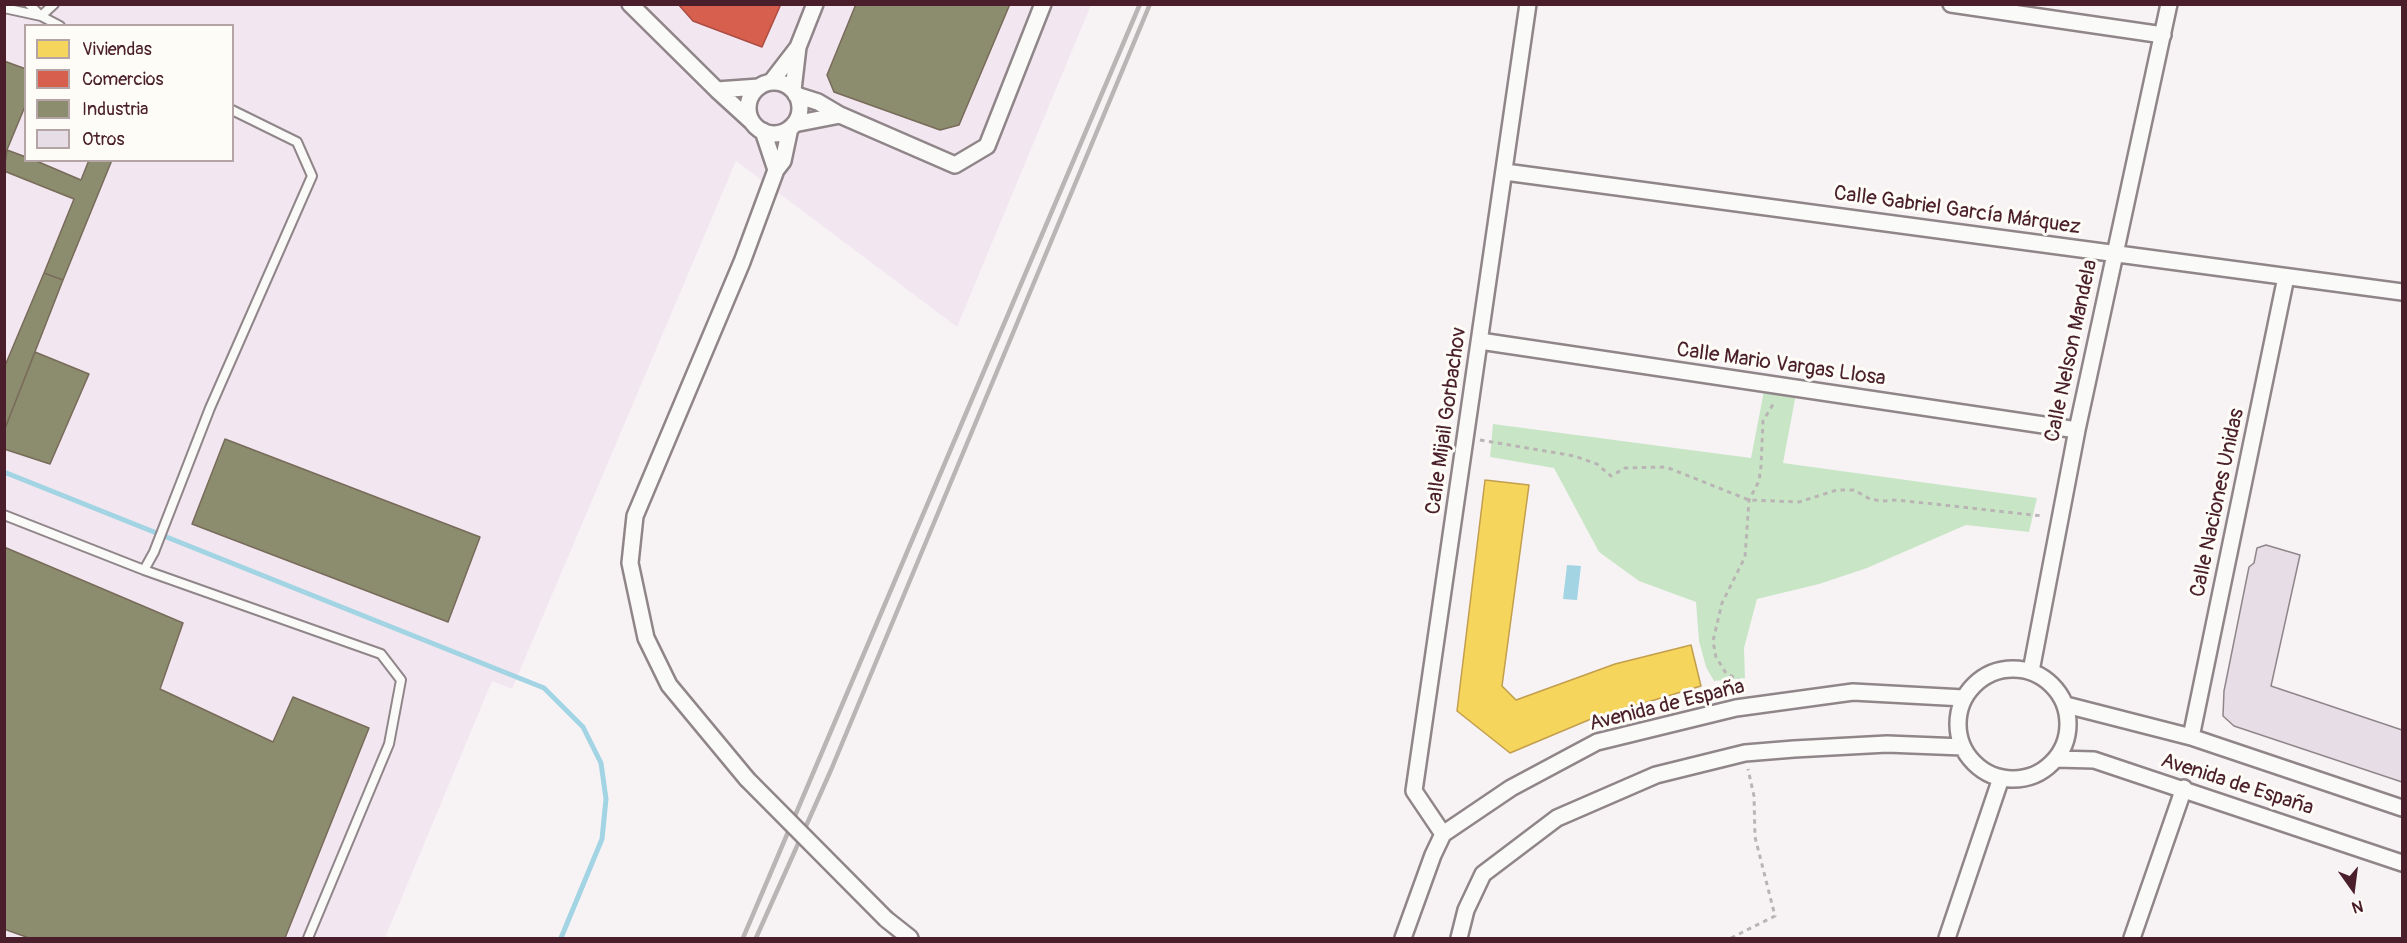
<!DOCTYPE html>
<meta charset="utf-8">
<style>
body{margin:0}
#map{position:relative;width:2407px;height:943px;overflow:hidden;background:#f7f3f5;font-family:Pangolin,sans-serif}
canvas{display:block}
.frame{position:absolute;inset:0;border:6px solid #4a1f2b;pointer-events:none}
.legend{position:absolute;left:24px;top:24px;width:210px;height:138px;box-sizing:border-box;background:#fdfcf7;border:2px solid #b5a4a5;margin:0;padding:8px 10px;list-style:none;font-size:18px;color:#4a1f2b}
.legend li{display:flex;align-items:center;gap:12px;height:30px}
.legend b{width:30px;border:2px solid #b5a4a5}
.north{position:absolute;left:2323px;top:859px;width:60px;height:60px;-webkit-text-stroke:4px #fdfcf7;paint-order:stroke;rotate:166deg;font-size:16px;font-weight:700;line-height:24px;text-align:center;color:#4a1f2b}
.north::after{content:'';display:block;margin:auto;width:21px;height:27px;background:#4a1f2b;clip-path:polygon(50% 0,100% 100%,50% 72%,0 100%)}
</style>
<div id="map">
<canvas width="2407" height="943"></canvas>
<div class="frame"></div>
<ul class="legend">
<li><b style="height:16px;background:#f6d55c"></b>Viviendas</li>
<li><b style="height:16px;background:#d6604d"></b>Comercios</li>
<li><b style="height:16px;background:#8c8c6e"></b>Industria</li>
<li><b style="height:16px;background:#e7dde7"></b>Otros</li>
</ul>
<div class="north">N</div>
</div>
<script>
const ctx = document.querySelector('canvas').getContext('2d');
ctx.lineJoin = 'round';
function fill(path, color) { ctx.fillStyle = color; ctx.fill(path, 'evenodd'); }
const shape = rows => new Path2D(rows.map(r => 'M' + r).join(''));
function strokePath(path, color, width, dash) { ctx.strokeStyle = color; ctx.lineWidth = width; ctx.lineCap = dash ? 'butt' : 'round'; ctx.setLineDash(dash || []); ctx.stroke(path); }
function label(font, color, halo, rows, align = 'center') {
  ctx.font = font + ' Pangolin,sans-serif'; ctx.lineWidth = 6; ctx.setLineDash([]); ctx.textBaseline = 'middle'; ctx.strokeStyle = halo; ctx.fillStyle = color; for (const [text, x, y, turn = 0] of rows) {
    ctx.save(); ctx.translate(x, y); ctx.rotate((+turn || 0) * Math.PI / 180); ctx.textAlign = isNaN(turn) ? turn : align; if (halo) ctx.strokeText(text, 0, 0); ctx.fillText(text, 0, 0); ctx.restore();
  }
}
const built = shape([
 [5,5,1091,5,957,327,736,161,512,689,492,681,385,938,5,938],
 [26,26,232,26,232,160,26,160]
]);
const green = shape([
 [1764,391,1796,394,1783,463,2037,498,2029,532,1966,525,1867,568,1819,584,1757,599,1744,648,1745,678,1714,681,1706,667,1699,641,1696,602,1639,581,1599,552,1554,468,1490,457,1493,424,1751,458]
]);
const water = shape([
 [1567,565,1581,566,1577,600,1563,599]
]);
const homes = shape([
 [1485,480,1529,485,1502,686,1516,700,1615,664,1691,645,1701,686,1591,719,1510,753,1457,711,1485,480]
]);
const shops = shape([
 [678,4,781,4,762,47,693,21,678,4]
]);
const industry = shape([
 [856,4,1010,4,959,125,940,130,834,92,827,75,856,4],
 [4,61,26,69,26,104,4,157,4,61],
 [7,150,26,157,26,160,34,160,81,180,89,160,112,160,63,280,44,273,74,199,4,171,7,150],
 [44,273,63,280,4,431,4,368,44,273],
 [35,352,89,374,50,464,4,449,4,431,35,352],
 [225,439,480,537,448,622,192,524,225,439],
 [4,547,183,623,160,689,273,742,293,697,369,728,285,938,29,938,4,929,4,547]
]);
const stream = shape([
 [4,472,544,688,583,727,601,763,606,799,602,839,561,938]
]);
const building = shape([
 [2266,545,2300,555,2271,686,2402,730,2402,782,2234,726,2223,716,2224,691,2249,567,2254,563,2257,548,2266,545]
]);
const path = shape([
 [1480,440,1574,456,1597,464,1611,476,1625,468,1666,467,1749,500,1799,502,1837,490,1854,490,1870,499,1882,501,1897,500,2043,516],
 [1737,692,1739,680,1726,673,1716,657,1713,641,1722,603,1745,557,1749,500,1759,481,1761,466,1763,421,1775,401],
 [1731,938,1775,916,1755,837,1754,796,1748,769]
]);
const service = shape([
 [29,4,40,15],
 [4,8,41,16,60,26],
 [41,16,54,4],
 [4,515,144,570,381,654,401,680,389,744,308,938],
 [144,570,154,552,210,408,312,176,297,142,232,110]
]);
const minor = shape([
 [630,4,717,90],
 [1951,4,2163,35],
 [798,47,815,4],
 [771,82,798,47,793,90],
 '748 108a26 26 0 1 1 52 0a26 26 0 1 1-52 0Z',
 [840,115,955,165,987,146,1043,4],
 [751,121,717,90,759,87],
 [794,124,840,115,818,102,796,95],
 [763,131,776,170,783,161,790,128],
 [1505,172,2402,292],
 [1480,341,2077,430],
 '1958 724a55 55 0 1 1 110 0a55 55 0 1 1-110 0Z',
 [2031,671,2077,430,2169,4],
 [2066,705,2191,737,2402,808],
 [2191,737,2286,277],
 [2056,759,2094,760,2402,863],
 [747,779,669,685,646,638,630,563,635,516,742,262,776,170],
 [1443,834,1414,791,1528,4],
 [886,919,910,938],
 [1403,938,1433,855,1443,834,1511,788,1597,742,1736,708,1853,692,1964,698],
 [1459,938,1466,910,1483,874,1557,818,1656,775,1745,753,1794,749,1887,744,1963,747],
 [1947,938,2001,778],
 [2132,938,2184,788]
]);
const rail = shape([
 [743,938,1140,4],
 [756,938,831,770,1150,4]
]);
const minorBridge = shape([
 [747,779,886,919]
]);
const streetNames = [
 ["Calle Gabriel García Márquez",1957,211,8],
 ["Calle Nelson Mandela",2072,351,-78],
 ["Calle Mario Vargas Llosa",1781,365,8],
 ["Calle Mijail Gorbachov",1447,421,-82],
 ["Calle Naciones Unidas",2218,503,-78],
 ["Avenida de España",1667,706,-14],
 ["Avenida de España",2237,785,18]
];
fill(built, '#f2e7f0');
fill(green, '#c8e6c6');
fill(water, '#a2d4e4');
fill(homes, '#f6d55c');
strokePath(homes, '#c29e4d', 1.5);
fill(shops, '#d6604d');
strokePath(shops, '#ac4c43', 1.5);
fill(industry, '#8c8c6e');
strokePath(industry, '#786b5a', 1.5);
strokePath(stream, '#a2d4e4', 5);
fill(building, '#e7dde7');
strokePath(building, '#908689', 1.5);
strokePath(service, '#908689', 12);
strokePath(minor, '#908689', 20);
strokePath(path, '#bab5b5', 3, [4.5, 4.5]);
strokePath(service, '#fafaf8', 8);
strokePath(minor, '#fafaf8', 15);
strokePath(rail, '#bab5b5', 4.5);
strokePath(minorBridge, '#908689', 20, []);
strokePath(minorBridge, '#fafaf8', 15);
label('21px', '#4a1f2b', '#fdfcf7', streetNames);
</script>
